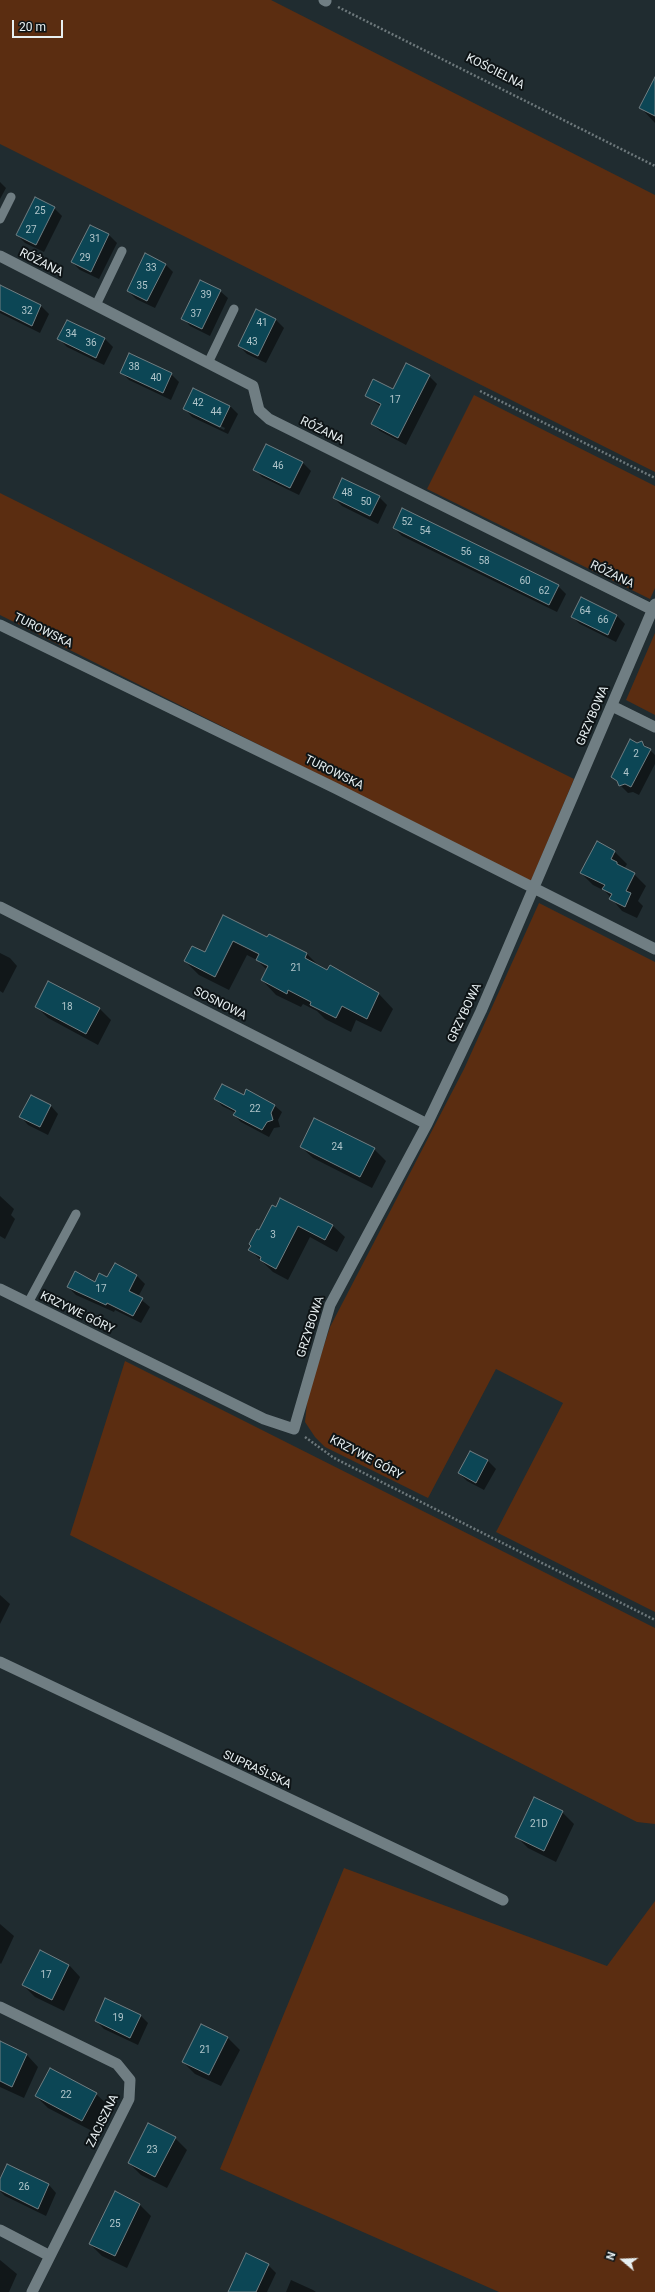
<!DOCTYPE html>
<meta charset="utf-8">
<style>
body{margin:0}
#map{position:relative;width:655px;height:2292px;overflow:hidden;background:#202c30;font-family:Roboto,sans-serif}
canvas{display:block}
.north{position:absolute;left:603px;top:2240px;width:40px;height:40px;-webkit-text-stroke:3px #0e1416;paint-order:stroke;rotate:289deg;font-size:11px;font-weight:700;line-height:16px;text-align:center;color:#e7eff1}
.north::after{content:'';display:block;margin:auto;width:14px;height:18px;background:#e7eff1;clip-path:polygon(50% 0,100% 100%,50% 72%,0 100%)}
.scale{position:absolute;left:12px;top:20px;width:51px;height:18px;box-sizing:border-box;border:2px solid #e7eff1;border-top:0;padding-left:5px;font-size:12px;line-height:14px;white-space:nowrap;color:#e7eff1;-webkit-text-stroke:3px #0e1416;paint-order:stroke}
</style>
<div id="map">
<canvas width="655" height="2292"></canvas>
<div class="north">N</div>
<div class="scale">20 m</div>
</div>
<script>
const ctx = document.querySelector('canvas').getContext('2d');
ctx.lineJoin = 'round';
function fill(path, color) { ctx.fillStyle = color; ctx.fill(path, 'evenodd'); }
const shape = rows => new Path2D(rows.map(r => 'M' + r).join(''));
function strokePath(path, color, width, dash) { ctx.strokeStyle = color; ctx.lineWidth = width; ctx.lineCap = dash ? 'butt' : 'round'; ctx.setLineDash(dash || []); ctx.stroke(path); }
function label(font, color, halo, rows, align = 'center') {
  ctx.font = font + ' Roboto,sans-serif'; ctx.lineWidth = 4; ctx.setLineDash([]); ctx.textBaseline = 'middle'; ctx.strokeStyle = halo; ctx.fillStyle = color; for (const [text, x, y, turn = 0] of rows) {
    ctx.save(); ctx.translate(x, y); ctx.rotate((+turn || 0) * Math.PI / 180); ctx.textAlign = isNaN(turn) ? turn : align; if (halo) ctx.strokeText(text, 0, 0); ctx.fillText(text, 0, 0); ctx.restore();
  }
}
const green = shape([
 [0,0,271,0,655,195,655,472,0,144],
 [474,395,655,486,655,588,650,599,427,489],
 [0,493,574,779,531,881,0,615],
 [655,633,655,715,626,700],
 [539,903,655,962,655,1612,496,1532,563,1403,496,1369,428,1498,325,1447,315,1437,305,1422,308,1394,330,1327,464,1069],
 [125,1361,655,1628,655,1824,637,1822,70,1535],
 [344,1868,607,1966,655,1901,655,2292,499,2292,220,2169]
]);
const shadow = shape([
 [655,80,655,123,641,108],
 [0,182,6,188,0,199],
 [54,208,62,216,44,252,25,243,17,235],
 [90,226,109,235,117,243,99,279,80,270,72,262],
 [165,264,173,272,155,308,136,299,128,291],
 [3,288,41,306,49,314,40,333,0,313,0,294],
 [220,291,228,298,210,336,190,326,183,318],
 [257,311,276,320,284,328,266,363,247,354,239,346],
 [67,321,105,339,113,347,104,365,67,347,59,339],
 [121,372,171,374,179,382,171,400,129,380],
 [429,376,437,384,406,445,380,431,372,424,381,407,366,395,393,391],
 [230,406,238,414,228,434,192,417,185,409],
 [193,412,225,428,224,430,193,414],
 [266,445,303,463,311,471,299,495,262,477,254,469],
 [379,497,387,505,378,524,342,506,334,498],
 [394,528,558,586,566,594,557,612,402,536],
 [581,598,617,616,625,624,616,642,580,624,572,617],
 [642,742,655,755,655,764,639,795,633,792,628,793,612,777,637,744],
 [597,843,615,852,627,864,624,869,634,874,646,886,638,901,643,906,637,918,622,911,605,891,593,885,581,873],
 [224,917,267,939,269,935,307,954,319,966,328,971,330,966,379,994,393,1009,381,1032,356,1020,351,1032,325,1019,317,1011,303,1004,301,1007,276,995,262,980,267,970,257,960,247,955,229,990,199,975,185,961,205,953],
 [0,953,10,958,17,966,3,993,0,991],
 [36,1006,99,1008,111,1020,98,1045,48,1018],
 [31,1096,51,1106,58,1114,48,1135,28,1125,21,1117],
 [244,1096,275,1106,282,1112,278,1120,280,1127,274,1128,269,1137,241,1122,234,1115,236,1113,222,1106,216,1099],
 [301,1147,374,1149,386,1161,372,1188,313,1158],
 [0,1196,14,1209,11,1215,15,1219,5,1239,0,1236],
 [281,1199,333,1226,345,1237,337,1252,310,1237,288,1280,273,1272,250,1250],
 [115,1265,137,1276,145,1284,138,1297,150,1307,141,1323,115,1310,114,1312,76,1295,68,1287,108,1279],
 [471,1452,488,1461,496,1469,484,1490,467,1481,459,1473],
 [0,1595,10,1604,0,1624],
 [562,1812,574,1824,556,1862,528,1848,516,1836],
 [0,1924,14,1936,1,1964,0,1963],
 [69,1965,80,1977,64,2011,35,1997,23,1985],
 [140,2015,148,2023,138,2045,104,2029,96,2021],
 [201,2025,228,2038,240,2050,221,2086,195,2074,183,2062],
 [0,2042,27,2055,38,2067,24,2098,0,2087],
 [96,2094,108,2105,94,2132,48,2108,36,2096],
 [175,2138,187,2150,167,2188,141,2175,129,2163],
 [8,2165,49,2185,56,2193,46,2216,5,2196,0,2191,0,2181],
 [139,2204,151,2216,127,2268,102,2256,90,2244],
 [0,2260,17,2274,9,2292,0,2292],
 [268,2265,276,2273,267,2292,229,2292],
 [291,2280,313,2290,316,2292,286,2292]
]);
const building = shape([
 [655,77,655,116,639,108,655,77],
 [35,197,55,207,36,245,16,235,35,197],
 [90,225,109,234,91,272,71,262,90,225],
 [145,253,166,264,147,301,127,291,145,253],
 [200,280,221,290,202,329,181,319,200,280],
 [0,285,41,305,32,326,0,310,0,285],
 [256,309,276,319,258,356,238,346,256,309],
 [67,320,105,338,96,358,57,339,67,320],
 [129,353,172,373,163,393,120,373,129,353],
 [406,363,430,375,398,438,371,424,381,404,365,396,373,379,393,389,406,363],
 [193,388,230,406,220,427,183,409,193,388],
 [266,444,303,462,290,488,253,470,266,444],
 [342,478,380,496,370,516,333,498,342,478],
 [402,508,559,585,549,605,393,528,402,508],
 [581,597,617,615,608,635,571,617,581,597],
 [630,739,637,743,642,741,644,746,651,749,631,787,625,784,619,786,617,781,611,777,630,739],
 [597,841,615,851,611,859,617,862,617,864,635,873,626,891,631,893,625,907,609,899,612,894,602,889,605,885,580,873,597,841],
 [223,915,267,937,269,934,307,953,305,958,327,970,330,965,379,993,367,1019,342,1006,336,1018,310,1005,311,1002,288,990,287,994,261,980,268,966,256,960,259,954,233,941,215,977,184,961,192,946,205,952,223,915],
 [48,981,100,1008,86,1034,35,1007,48,981],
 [222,1084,244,1095,246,1089,275,1105,271,1113,273,1120,267,1122,262,1130,233,1115,236,1111,214,1099,222,1084],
 [31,1095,51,1105,40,1127,19,1117,31,1095],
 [314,1118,375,1148,360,1177,300,1147,314,1118],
 [280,1198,333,1225,325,1240,298,1226,276,1269,260,1260,261,1257,248,1250,251,1246,249,1244,257,1229,259,1230,272,1205,276,1207,280,1198],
 [115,1263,137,1275,129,1291,143,1298,133,1316,107,1303,106,1305,67,1287,75,1271,95,1282,99,1273,107,1277,115,1263],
 [470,1451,488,1460,476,1483,458,1473,470,1451],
 [534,1797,563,1811,544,1851,515,1837,534,1797],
 [40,1950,69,1965,52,2000,22,1985,40,1950],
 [105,1998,141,2015,130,2038,95,2021,105,1998],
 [201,2024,228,2037,209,2075,182,2062,201,2024],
 [0,2041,27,2054,12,2087,0,2081,0,2041],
 [50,2068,97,2093,82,2121,35,2096,50,2068],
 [148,2123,176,2137,155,2177,128,2163,148,2123],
 [7,2164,49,2184,38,2209,0,2190,0,2179,7,2164],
 [115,2191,140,2204,115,2256,89,2244,115,2191],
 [246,2253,269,2264,256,2292,228,2292,246,2253]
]);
const path = shape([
 [338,7,655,166],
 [480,391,655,478],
 [305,1437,334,1458,655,1620]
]);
const service = shape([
 [0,219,11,197],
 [96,305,122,251],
 [208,363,234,309],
 [28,1303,76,1214]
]);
const minor = shape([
 [324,0,326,1],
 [0,256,253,386,259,410,269,419,653,610],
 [0,625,335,788,655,949],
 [612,706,655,727],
 [0,907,427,1124],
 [0,1289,264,1419,294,1429,330,1305,427,1124,481,1011,655,604],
 [0,1662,503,1900],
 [0,2007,117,2064,130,2080,129,2099,50,2256,0,2230],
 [32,2292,50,2256]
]);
const numberNames = [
 ["25",40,211],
 ["27",31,230],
 ["31",95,239],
 ["29",85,258],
 ["33",151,268],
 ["35",142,286],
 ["39",206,295],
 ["32",27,311],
 ["37",196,314],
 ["41",262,323],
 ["34",71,334],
 ["43",252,342],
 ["36",91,343],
 ["38",134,367],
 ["40",156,378],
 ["17",395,400],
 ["42",198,403],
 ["44",216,412],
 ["46",278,466],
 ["48",347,493],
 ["50",366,502],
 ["52",407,522],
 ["54",425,531],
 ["56",466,552],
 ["58",484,561],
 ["60",525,581],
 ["62",544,591],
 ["64",585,611],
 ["66",603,620],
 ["2",636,754],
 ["4",626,773],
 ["21",296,968],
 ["18",67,1007],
 ["22",255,1109],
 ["24",337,1147],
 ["3",273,1235],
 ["17",101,1289],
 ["21D",539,1824],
 ["17",46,1975],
 ["19",118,2018],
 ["21",205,2050],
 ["22",66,2095],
 ["23",152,2150],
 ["26",24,2187],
 ["25",115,2224]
];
const streetNames = [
 ["KOŚCIELNA",495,72,27],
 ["RÓŻANA",41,263,27],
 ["RÓŻANA",322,431,26],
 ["RÓŻANA",612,575,26],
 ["TUROWSKA",43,631,26],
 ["GRZYBOWA",593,716,-67],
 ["TUROWSKA",334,773,26],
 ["SOSNOWA",220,1004,27],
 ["GRZYBOWA",465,1013,-65],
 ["KRZYWE GÓRY",77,1313,26],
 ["GRZYBOWA",311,1327,-72],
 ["KRZYWE GÓRY",366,1458,28],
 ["SUPRAŚLSKA",257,1770,25],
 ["ZACISZNA",103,2121,-64]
];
fill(green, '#5b2d11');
fill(shadow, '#0007');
fill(building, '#0c4655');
strokePath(building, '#707e82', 1);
strokePath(path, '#6d787b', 2.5, [2, 2]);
strokePath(service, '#707e83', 9);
strokePath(minor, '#707e83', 11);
label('10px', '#b0c5ca', null, numberNames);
label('12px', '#e7eff1', '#0e1416', streetNames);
</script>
